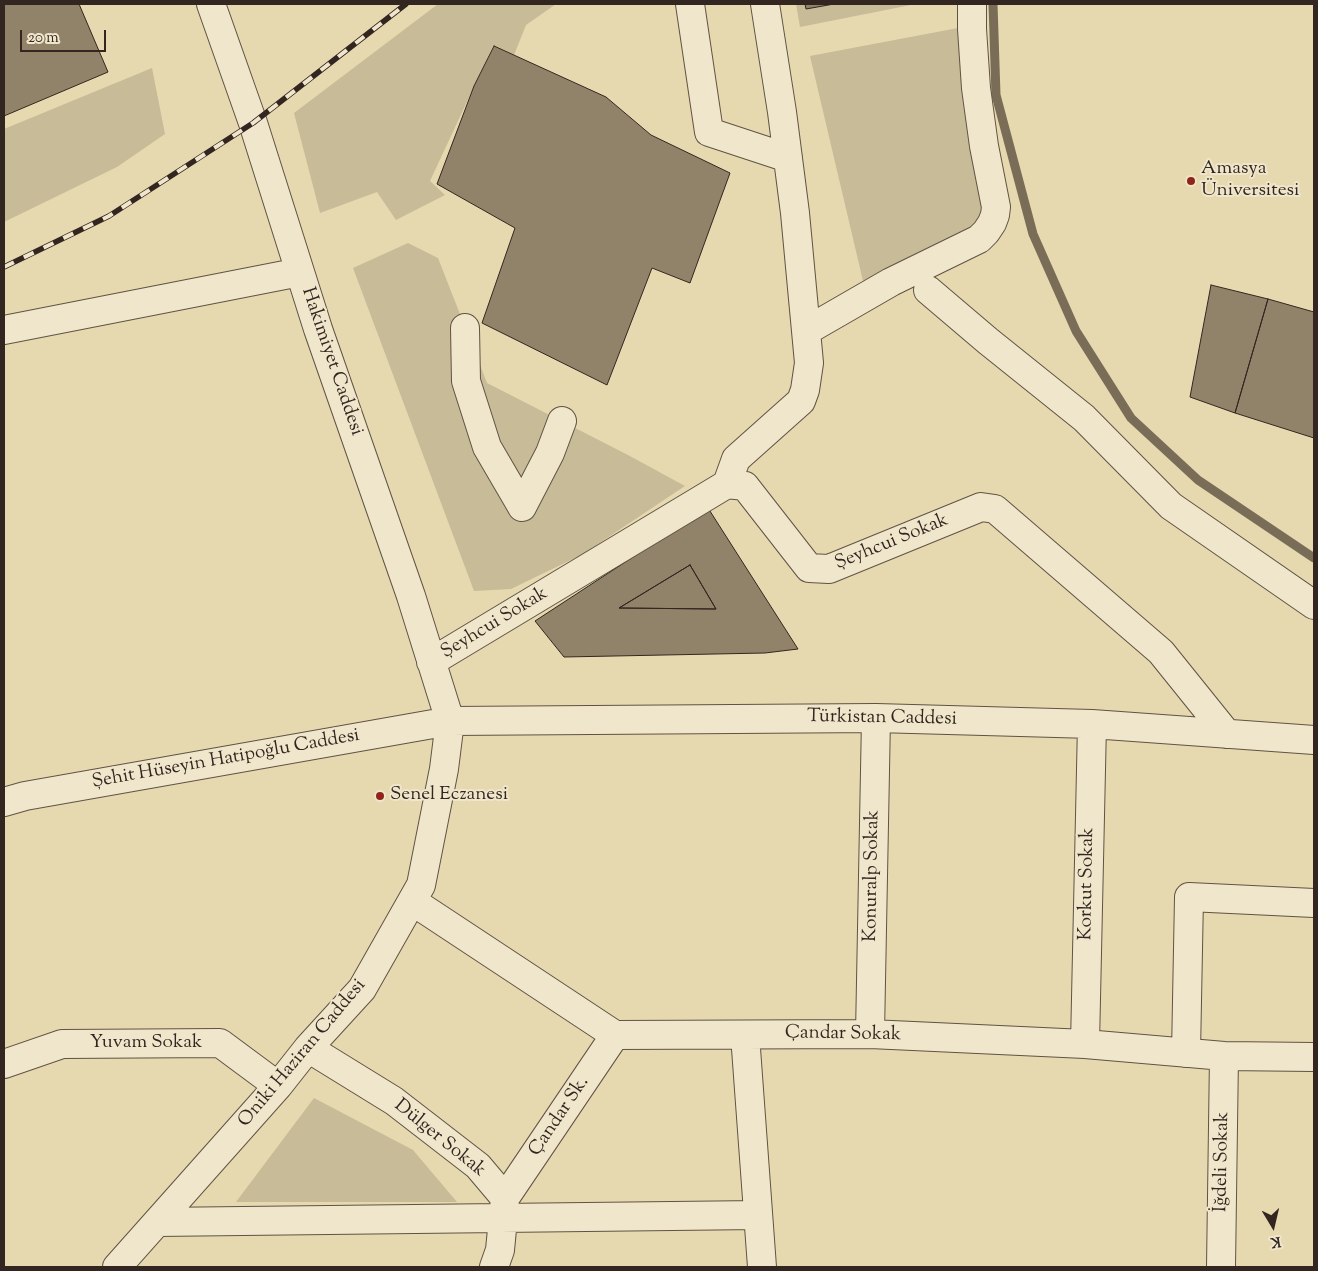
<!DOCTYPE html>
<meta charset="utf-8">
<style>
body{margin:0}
#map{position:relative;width:1318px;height:1271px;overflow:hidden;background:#e6d9af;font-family:"Sorts Mill Goudy",serif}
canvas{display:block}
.frame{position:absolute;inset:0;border:5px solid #332620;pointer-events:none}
.north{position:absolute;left:1248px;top:1201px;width:50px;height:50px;-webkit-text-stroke:4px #efe6cb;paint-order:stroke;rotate:171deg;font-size:14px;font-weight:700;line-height:20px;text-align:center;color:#332620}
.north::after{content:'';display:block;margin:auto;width:18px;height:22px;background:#332620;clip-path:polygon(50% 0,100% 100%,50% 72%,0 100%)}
.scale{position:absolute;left:20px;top:30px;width:86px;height:22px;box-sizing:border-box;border:2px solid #332620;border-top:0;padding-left:6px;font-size:15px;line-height:18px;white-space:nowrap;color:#332620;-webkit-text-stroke:4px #efe6cb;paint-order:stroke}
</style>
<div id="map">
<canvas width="1318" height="1271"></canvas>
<div class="frame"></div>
<div class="north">K</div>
<div class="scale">20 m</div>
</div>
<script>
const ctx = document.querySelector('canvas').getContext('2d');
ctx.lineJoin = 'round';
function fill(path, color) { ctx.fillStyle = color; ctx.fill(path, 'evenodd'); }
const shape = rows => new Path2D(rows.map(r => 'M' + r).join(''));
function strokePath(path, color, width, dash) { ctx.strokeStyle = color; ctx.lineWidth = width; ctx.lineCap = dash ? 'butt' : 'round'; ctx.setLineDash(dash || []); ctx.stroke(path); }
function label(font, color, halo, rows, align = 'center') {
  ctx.font = font + ' "Sorts Mill Goudy",serif'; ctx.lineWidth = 4; ctx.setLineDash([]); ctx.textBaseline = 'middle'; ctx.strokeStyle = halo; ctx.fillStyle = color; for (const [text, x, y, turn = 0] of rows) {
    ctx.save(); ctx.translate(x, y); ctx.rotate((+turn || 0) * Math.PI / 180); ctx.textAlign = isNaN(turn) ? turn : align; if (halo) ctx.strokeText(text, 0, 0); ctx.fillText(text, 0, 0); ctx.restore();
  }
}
const green = shape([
 [438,4,556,4,526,25,514,55,493,46,430,181,445,195,396,220,377,192,320,213,294,113],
 [796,4,916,4,800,27],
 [958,28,984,213,981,222,863,281,810,56],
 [152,68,165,134,117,167,4,222,4,129],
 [408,243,438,258,487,383,628,455,685,486,583,554,511,589,474,591,353,268],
 [314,1098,413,1150,457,1202,236,1202]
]);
const stream = shape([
 [993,4,996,95,1033,234,1076,331,1131,418,1198,480,1314,558]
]);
const building = shape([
 [4,4,79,4,108,72,4,116,4,4],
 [805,4,834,4,806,9,805,4],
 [494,46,606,97,651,135,730,173,690,283,652,268,607,385,482,323,515,228,437,184,474,86,494,46],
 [1211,285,1268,299,1235,413,1190,397,1211,285],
 [1268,299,1314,312,1314,438,1235,413,1268,299],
 [708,508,798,649,765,653,564,657,535,621,708,508],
 [690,565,716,609,619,608,690,565],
 [690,565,716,609,619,608,690,565]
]);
const minor = shape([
 [690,4,709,132,788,158],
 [928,290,988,341,1084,418,1171,506,1314,605],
 [465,328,466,381,487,447,522,507],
 [4,330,300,272],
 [806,331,891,282,979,239,986,232,992,223,995,215,996,207,984,146,976,88,972,29,972,4],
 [727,484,736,459,801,401,805,390,809,363,795,213,782,112,765,4],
 [522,507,550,453,562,421],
 [431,662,727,484,745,486,809,568,829,569,981,507,995,509,1161,652,1227,734],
 [4,802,25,796,450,721,876,718,1092,724,1314,740],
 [412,901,615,1035,870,1034,1085,1044,1224,1056,1314,1057],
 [870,1034,876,718],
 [745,1035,762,1267],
 [1085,1044,1092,724],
 [308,1048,394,1101,478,1166,505,1198,500,1250,494,1267],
 [1186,1053,1189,897,1314,903],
 [4,1064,62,1044,220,1043,278,1086],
 [505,1198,615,1035],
 [157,1222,758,1215],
 [117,1267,278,1086,308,1048,362,989,421,885,444,769,450,721,411,596,318,329,253,123,211,4],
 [1221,1267,1224,1056]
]);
const rail = shape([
 [4,267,109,216,253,123,406,4]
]);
const markers = [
 [1191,181,5,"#8f2418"],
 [380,796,5,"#8f2418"]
];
const poiNames = [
 ["Amasya",1201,170],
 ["Üniversitesi",1201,192],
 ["Senel Eczanesi",390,796]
];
const streetNames = [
 ["Hakimiyet Caddesi",331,362,71],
 ["Şeyhcui Sokak",892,543,-22],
 ["Şeyhcui Sokak",495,624,-31],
 ["Türkistan Caddesi",882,719,1],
 ["Şehit Hüseyin Hatipoğlu Caddesi",226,760,-10],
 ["Konuralp Sokak",873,876,-89],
 ["Korkut Sokak",1088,884,-89],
 ["Çandar Sokak",843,1035,1],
 ["Yuvam Sokak",146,1044],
 ["Oniki Haziran Caddesi",303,1054,-50],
 ["Çandar Sk.",560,1117,-56],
 ["Dülger Sokak",439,1139,39],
 ["İğdeli Sokak",1223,1162,-89]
];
fill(green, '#c8bb97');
strokePath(stream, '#7a6d58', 9);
fill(building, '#90836a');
strokePath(building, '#332620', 1);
strokePath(minor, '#605344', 30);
strokePath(minor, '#efe6cb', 28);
strokePath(rail, '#332620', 5.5);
strokePath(rail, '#efe6cb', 4, [11]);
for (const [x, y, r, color] of markers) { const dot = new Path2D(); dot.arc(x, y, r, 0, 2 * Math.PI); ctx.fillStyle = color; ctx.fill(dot); strokePath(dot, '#efe6cb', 2); }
label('19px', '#332620', '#efe6cb', poiNames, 'left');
label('19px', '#332620', '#efe6cb', streetNames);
</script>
